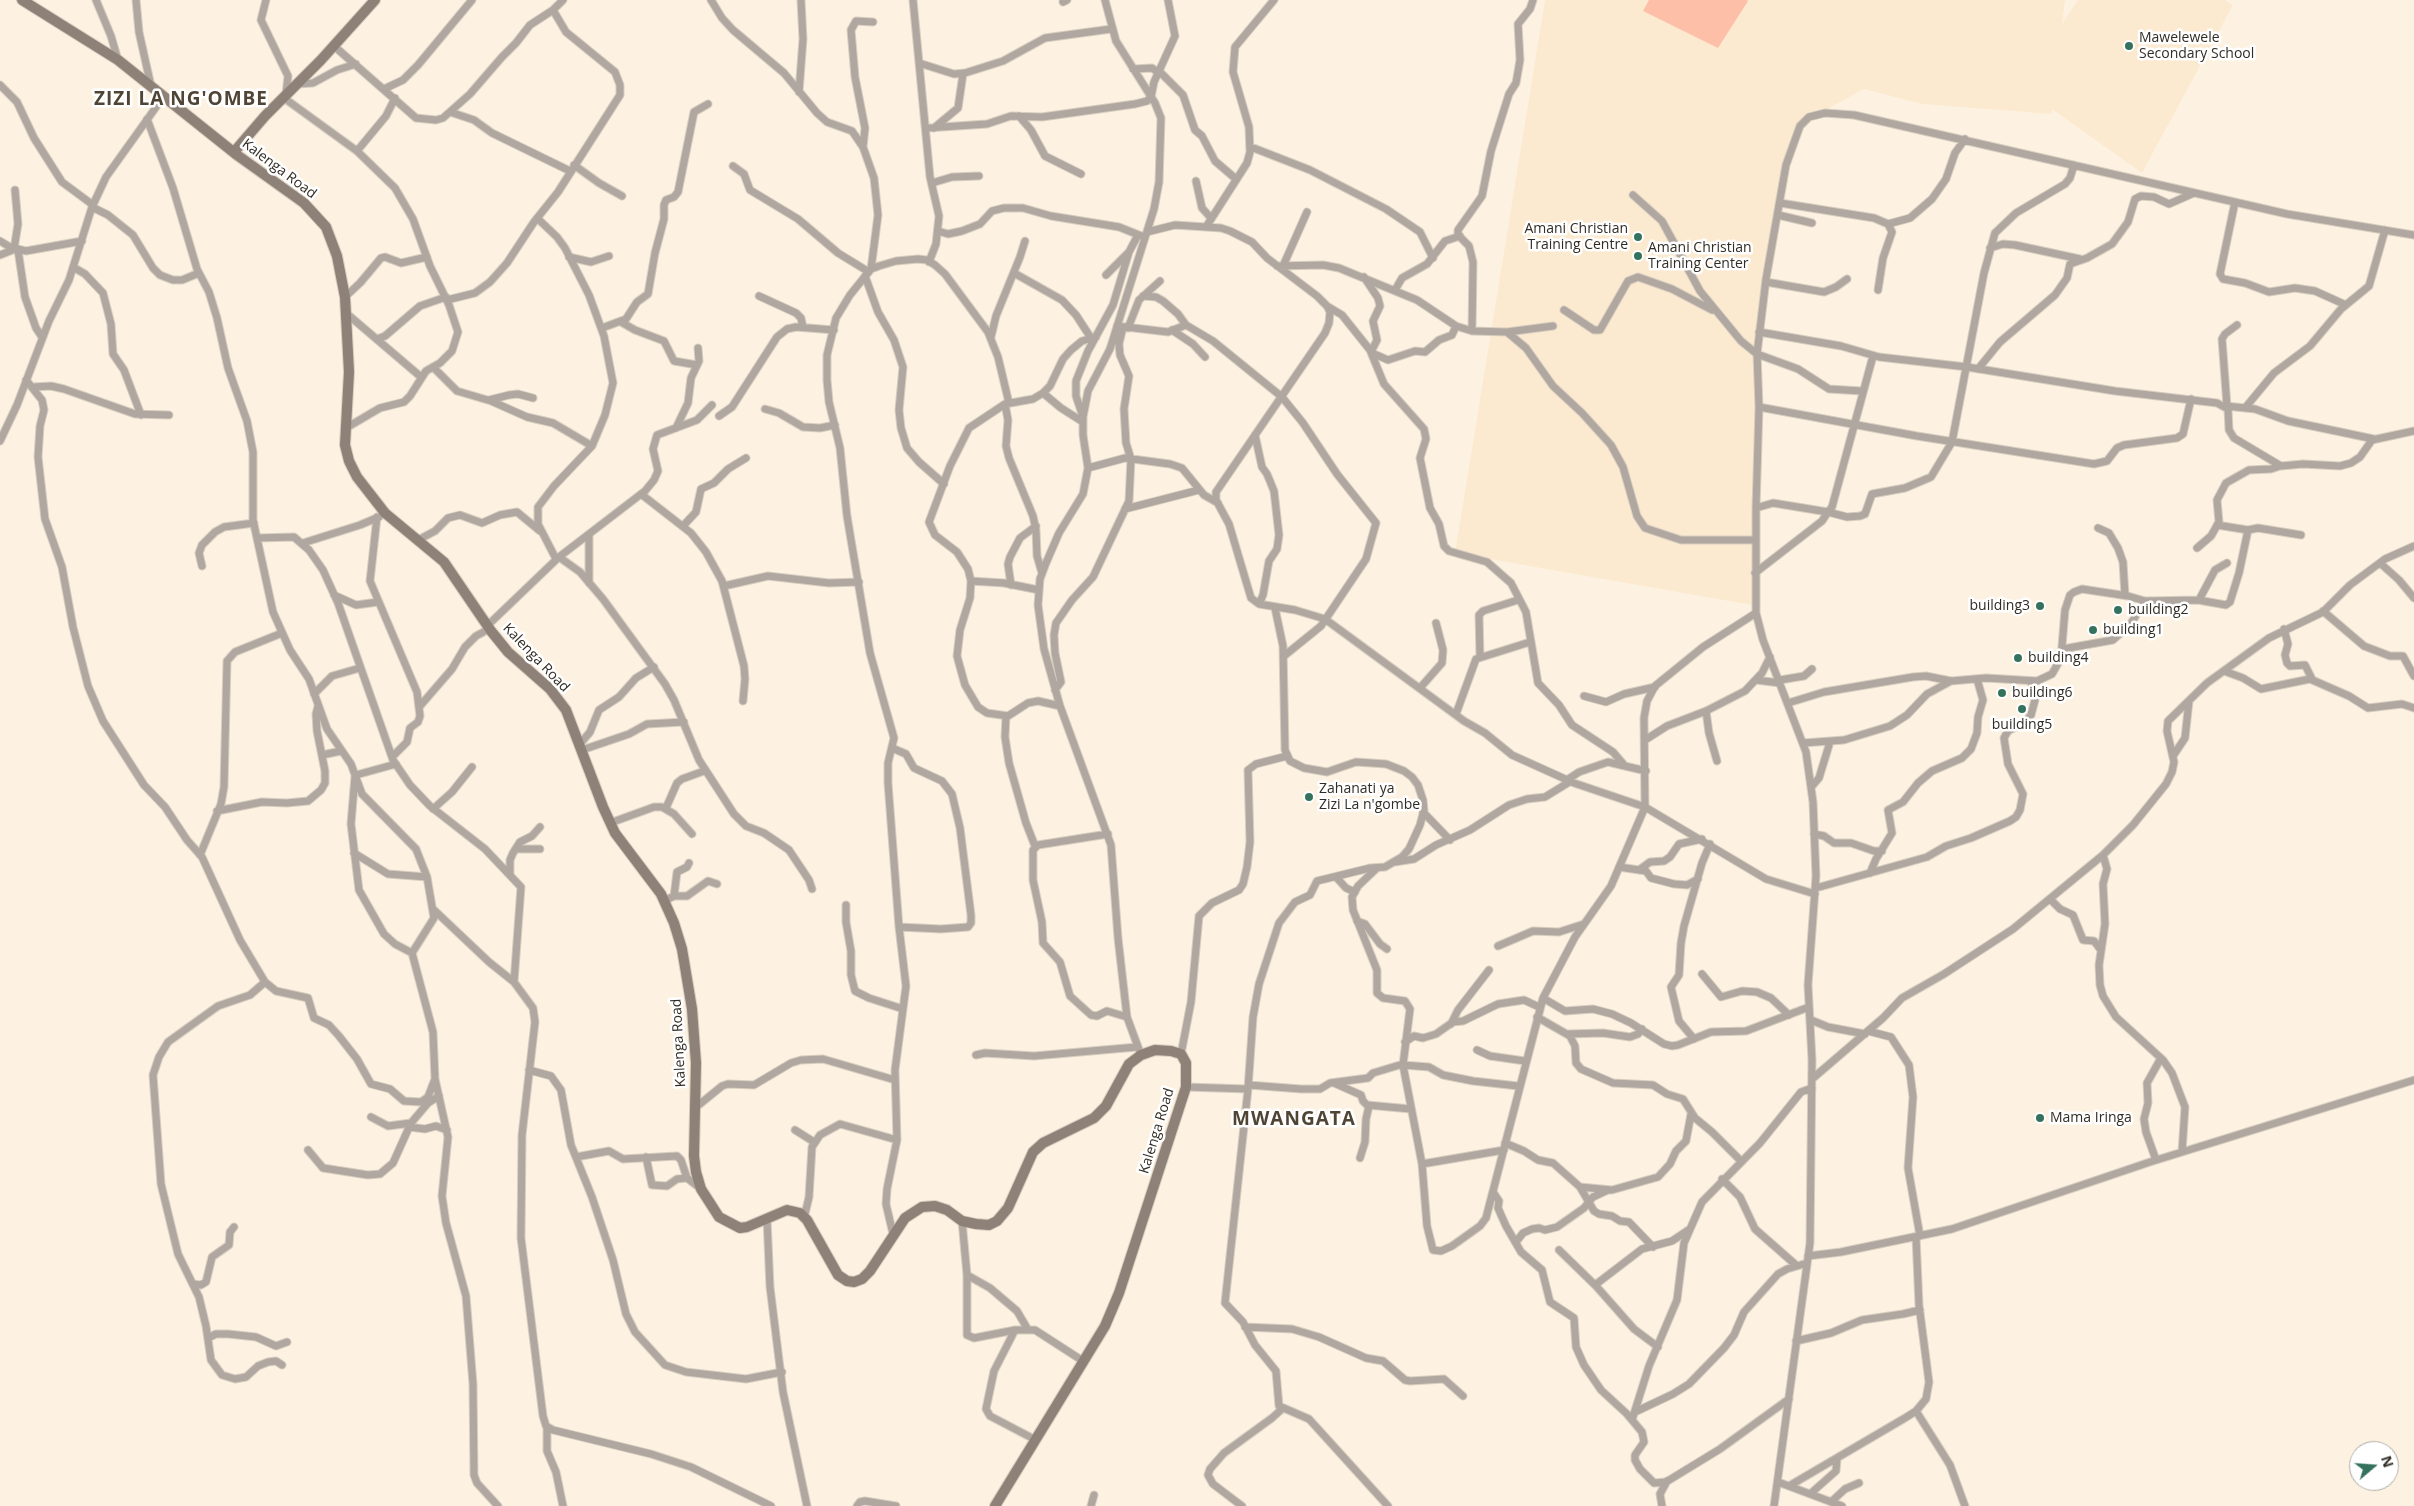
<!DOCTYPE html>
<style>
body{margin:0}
#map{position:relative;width:2414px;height:1506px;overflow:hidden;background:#fdf2e2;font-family:"Open Sans",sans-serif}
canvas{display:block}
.north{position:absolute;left:2349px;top:1441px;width:50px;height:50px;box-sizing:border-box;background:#fff;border:1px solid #adaba7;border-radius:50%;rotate:72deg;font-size:14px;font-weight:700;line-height:20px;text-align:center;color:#312c24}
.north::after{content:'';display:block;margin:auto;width:18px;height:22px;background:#35725e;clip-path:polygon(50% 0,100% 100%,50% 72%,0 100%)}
</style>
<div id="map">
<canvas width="2414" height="1506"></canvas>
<div class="north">N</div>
</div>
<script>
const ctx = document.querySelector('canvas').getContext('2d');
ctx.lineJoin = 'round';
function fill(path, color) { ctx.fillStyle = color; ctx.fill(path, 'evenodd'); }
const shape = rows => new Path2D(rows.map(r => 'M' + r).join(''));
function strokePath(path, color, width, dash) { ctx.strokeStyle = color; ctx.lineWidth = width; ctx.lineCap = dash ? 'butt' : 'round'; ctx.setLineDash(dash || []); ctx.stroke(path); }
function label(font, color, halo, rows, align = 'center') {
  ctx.font = font + ' "Open Sans",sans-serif'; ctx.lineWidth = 5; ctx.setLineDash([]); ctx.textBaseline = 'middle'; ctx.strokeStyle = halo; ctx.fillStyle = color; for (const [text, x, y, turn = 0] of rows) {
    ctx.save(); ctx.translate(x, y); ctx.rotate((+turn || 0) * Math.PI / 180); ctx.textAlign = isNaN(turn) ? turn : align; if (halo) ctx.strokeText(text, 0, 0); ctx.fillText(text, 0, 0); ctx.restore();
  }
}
const built = shape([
 [1545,0,2065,0,2062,24,2078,0,2225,0,2233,5,2142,173,2052,109,2051,114,1922,104,1864,89,1804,122,1789,157,1757,354,1759,407,1752,605,1455,553]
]);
const green = shape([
 [1649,0,1747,0,1748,1,1718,48,1643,11]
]);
const street = shape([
 [96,0,111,36,118,60],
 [136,0,139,32,151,86],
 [266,0,261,20,288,76,286,94],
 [711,0,722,18,733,30,784,73,817,113,827,122,852,131,863,147,874,178,878,215,871,269],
 [913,0,930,177,939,216,936,244,929,262],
 [1105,0,1116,41,1155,103,1161,118,1159,182,1154,209,1110,349,1088,391,1083,417,1083,435,1088,468,1083,494,1059,533,1046,563,1040,579,1038,605,1044,649,1060,706,1111,845,1118,938,1127,1017,1141,1055],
 [1063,2,1067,0],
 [334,46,416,118,436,120,443,118,470,94,502,57,516,43,530,25,553,10,563,0],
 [919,63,954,74,965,73,1003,61,1045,38,1111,29],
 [1133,69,1152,68,1159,73],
 [1160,72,1183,95,1195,130,1202,136,1215,161,1236,179],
 [297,84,313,83,337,70,356,64],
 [0,85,17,102,34,138,62,182,93,205],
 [384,89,403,80,418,65,472,0],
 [799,92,803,39,801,0],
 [284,98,357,151,395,188,413,219,430,266,449,305,458,332,452,351,440,363,426,371,410,396,404,402,380,408,346,428],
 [450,112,474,120,492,133,570,171],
 [1019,116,1031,130,1045,156,1081,174],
 [147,119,173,188,197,269,209,292,217,318,228,368,247,421,253,452,253,520,273,612,290,650,309,679,327,729,351,764,362,794,416,849,427,877,434,918,412,953,433,1032,435,1079,448,1137,442,1196,446,1223,466,1296,473,1384,474,1475,477,1483,498,1506],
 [927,128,987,124,1011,116,1042,117,1135,104,1147,101,1151,97,1154,82,1175,36,1168,0],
 [934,128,958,108,963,74],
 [863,147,865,128,855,77,851,30,856,21,873,22],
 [1251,147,1310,170,1386,209,1420,232,1433,258],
 [357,151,386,116,395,98],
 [574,165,599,183,622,196],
 [733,166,744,174,750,190,798,219,838,253,869,272],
 [1196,181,1202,208,1211,218],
 [932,183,952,177,979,176],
 [1633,195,1662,221,1700,291,1741,341,1757,354,1798,369,1829,389,1862,391],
 [2235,202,2220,274,2223,279,2245,283,2269,292,2295,288,2315,291,2346,305],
 [1780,203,1874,218,1888,224,1892,232,1883,258,1878,290],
 [92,207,108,215,133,235,153,268,160,275,173,280,182,280,199,273],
 [1778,215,1812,223],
 [537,218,557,237,565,248,589,295,604,336,613,383,605,415,592,446,554,486,538,507,538,524,556,559],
 [1888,224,1910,218,1932,199,1946,179,1955,153,1965,139],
 [1206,227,1247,163,1250,152,1249,127,1233,72,1235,47,1274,0],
 [938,231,948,234,962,231,980,224,992,211,1004,208,1023,208,1051,216,1119,227,1144,237],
 [1147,232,1175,225,1221,228,1230,231,1252,242,1267,258,1317,296,1327,306,1330,312,1329,323,1325,333,1216,492,1216,500,1229,524,1251,598,1259,604,1295,610,1325,619,1464,721,1485,733,1512,755,1574,783,1645,807,1766,879,1815,894],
 [0,241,10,247,26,251,82,241],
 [1990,248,2003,244,2015,245,2080,259],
 [14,249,18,224,15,190],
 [18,250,25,297,36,328,42,337],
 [0,255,15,249],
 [569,257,591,262,609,256],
 [1277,266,1323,265,1339,268,1417,300,1456,326,1472,331,1507,332,1526,348,1553,386,1582,413,1611,445,1623,467,1637,516,1645,528,1681,540,1756,540],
 [1283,266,1307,212],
 [73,267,85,274,103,293,111,324,113,354,124,370,141,415],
 [1014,273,1062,300,1076,315,1091,338],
 [1106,275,1129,252],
 [865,276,878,312,894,340,903,367,899,410,901,428,907,448,919,462,944,484],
 [1364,277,1378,298,1380,306,1373,321,1377,340,1371,352],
 [1766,282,1824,292,1836,287,1847,279],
 [1395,290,1402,278,1427,264,1445,241,1460,236],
 [759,296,796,313,801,318,803,327],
 [1143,296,1156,297,1163,301,1178,314,1186,325],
 [345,297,360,283,381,258,385,257,401,263,427,257],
 [447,300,475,293,490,282,507,263,534,222,558,192,620,95,620,85,615,72,566,32,553,10],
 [1327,306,1342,315,1370,350,1384,384,1424,429,1426,439,1420,458,1430,508,1439,524,1444,546,1449,551,1487,562,1511,583,1526,612,1538,683,1559,705,1572,725,1613,752,1625,766],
 [1564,310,1594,330,1600,330,1628,281,1638,277,1672,289,1712,310],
 [346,313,421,377],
 [621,322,635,330,664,341,674,361,697,365],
 [1117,326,1168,332,1186,325,1213,341,1282,397,1303,423,1337,474,1376,523,1366,559,1321,626,1284,656],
 [602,328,626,319,637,302,648,294,655,253,664,219,664,205,666,200,674,197,678,192,694,112,708,104],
 [1128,328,1139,300,1160,281],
 [1172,330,1193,344,1205,357],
 [1472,331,1473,262,1469,246,1458,235,1458,230,1482,196,1491,151,1509,94,1516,83,1520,60,1518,24,1530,9,1533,0],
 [1507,332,1553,326],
 [1759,332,1841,346,1879,357,1967,367,2115,391,2217,403,2228,409,2229,430,2234,438,2281,466,2303,464,2340,466,2351,463,2360,457,2372,440,2414,431],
 [991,337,996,316,1020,257,1025,241],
 [377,339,385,336,420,306,446,297],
 [1372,353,1388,360,1415,351,1425,352,1439,340,1452,335,1456,326],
 [433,367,457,391,491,401,527,417,553,423,592,446],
 [1978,369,2000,342,2055,295,2067,278,2070,264,2087,258,2112,244,2128,222,2135,199,2141,196,2154,197,2169,204,2194,193],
 [26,380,42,400,44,410,40,426,38,457,45,519,62,567,73,627,88,686,103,721,144,785,165,807,187,840,202,857,240,940,265,982,276,991,308,998,314,1018,329,1025,339,1036,357,1059,371,1084,390,1089,404,1101,421,1102,428,1097,435,1079],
 [33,387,51,386,64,389,135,414,169,415],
 [1043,393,1061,408,1083,422],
 [489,400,509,395,518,394,533,398],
 [1005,404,1008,420,1006,446,1009,458,1033,516,1036,530,1037,556,1042,573],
 [2226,406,2255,409,2288,421,2374,439],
 [2227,406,2222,339,2225,334,2237,325],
 [1759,407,1917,436,2094,464,2107,461,2117,448,2124,445,2177,438,2183,434,2191,399],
 [2245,408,2274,373,2310,346,2341,309,2369,286,2385,230],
 [765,409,779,413,803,427,820,428,835,425],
 [719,416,732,407,777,337,787,329,796,327,834,330],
 [1083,417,1076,396,1076,381,1088,351,1113,305,1129,252,1138,235],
 [676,428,688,403,691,378,699,361,698,348],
 [1255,435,1262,467,1267,474,1274,491,1279,535,1277,549,1269,561,1263,595,1259,604],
 [0,441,17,405,49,321,69,280,92,207,106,177,164,96],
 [1088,468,1125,458,1170,464,1182,468,1204,495,1218,503],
 [641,494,691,533,706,552,722,581,744,666,745,679,743,701],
 [1756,508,1773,503,1828,512,1832,507,1873,356],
 [1125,509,1199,490],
 [377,517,370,581,417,692,420,716,418,722,410,728,407,742,392,757],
 [2217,525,2248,530],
 [683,526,696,512,701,489,714,483,728,469,746,458],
 [2098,528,2109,533,2118,548,2123,562,2125,595],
 [589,534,589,583],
 [257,538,294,537,309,550,323,570,338,603,393,760,410,785,430,806,485,849,521,887,514,982,533,1008,535,1022,522,1135,521,1238,543,1416,546,1426,553,1430,651,1454,691,1467,771,1506],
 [418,540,435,531,448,518,460,515,482,523,500,515,517,512,540,531],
 [303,543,360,525,379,517],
 [2197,548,2211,536,2219,522,2217,500,2226,483,2249,470,2271,469,2280,466],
 [559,557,580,572,603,599,665,684,674,700,699,760,734,814,746,826,764,833,789,850,809,880,812,889],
 [2380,563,2399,580,2414,598],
 [202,566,199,553,202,545,215,532,224,527,254,523],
 [1755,573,1822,521,1828,512,1847,517,1860,516,1865,514,1872,494,1905,488,1931,477,1952,442,1984,273,1995,233,2016,213,2065,184,2070,178,2074,165],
 [971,581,1004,583,1039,590],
 [1011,585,1008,564,1010,557,1020,538,1036,526],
 [724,586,768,576,829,583,859,582],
 [334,595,356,605,378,602],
 [2199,600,2215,570,2227,563],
 [1275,608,1283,646,1285,750,1290,761,1304,768,1327,772,1356,762,1386,764,1404,771,1412,777,1418,785,1423,800,1424,810,1420,825,1409,849,1402,857,1385,867,1370,868,1317,881,1310,895,1295,902,1279,923,1259,984,1253,1017,1248,1089,1225,1303,1243,1322,1255,1345,1276,1371,1279,1406,1309,1419,1388,1506],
 [2323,611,2364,646,2390,656,2403,656,2414,676],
 [487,626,559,557,645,491,654,480,658,471,653,449,657,435,697,420,712,405],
 [2284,629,2288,644,2285,655,2287,663,2290,666,2305,665,2312,679],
 [2063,649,2113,640,2130,625,2145,601],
 [1480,657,1479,615,1483,611,1518,600],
 [2224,671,2243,678,2261,689,2310,679,2349,696,2368,708,2402,704,2414,708],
 [1756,680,1780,683],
 [1780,680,1804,676,1812,669],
 [1420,688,1442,663,1443,650,1436,623],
 [1055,690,1061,682,1055,653,1054,635,1056,623,1072,600,1093,577,1129,501,1131,459,1126,443,1124,409,1129,376,1120,355,1119,344,1123,327],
 [314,694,332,676,360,668],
 [1584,696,1606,702,1624,694,1655,687],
 [1788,703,1824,692,1913,677,1926,676,1951,681,1986,678,2037,681,2052,674,2061,658,2065,610,2070,595,2074,592,2082,589,2128,596,2145,601,2198,600,2226,605,2230,602,2239,573,2248,530,2258,528,2301,535],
 [420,706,452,669,465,647,476,636,489,629],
 [1060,706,1038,701,1028,703,1008,716,987,713,978,707,965,685,957,656,960,630,970,598,971,581,968,569,957,552,935,535,929,522,950,466,969,428,1005,404,1033,399,1043,393,1050,386,1063,359,1071,350,1082,341,1096,337],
 [1706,711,1709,733,1717,761],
 [1456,714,1476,659,1530,642],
 [1006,716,1005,737,1009,763,1026,823,1035,846],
 [1645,740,1667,726,1706,711,1745,691,1762,673,1770,657],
 [1803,743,1844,740,1890,726,1907,715,1927,694,1951,681],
 [580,744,590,732,599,710,619,697,636,678,654,667],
 [892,748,906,754,914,768,942,781,952,794,960,828,971,915,971,923,968,927,941,929,899,927],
 [582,750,629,734,647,724,684,722],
 [322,755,341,751],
 [2173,756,2185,738,2189,701],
 [356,775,396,764],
 [355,776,351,824,359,890,384,934,395,944,412,953],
 [1567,780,1579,772,1608,762,1646,771],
 [1812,786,1819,778,1830,742],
 [666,808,677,783,682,779,704,771],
 [433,809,452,792,472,767],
 [217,811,262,802,287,803,308,801,321,790,325,783,325,771,317,731,316,714,318,706],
 [1423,812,1450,840],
 [610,823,654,807,662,807,674,814,692,834],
 [1108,834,1038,845,1033,850,1033,880,1042,922,1043,943,1060,962,1070,996,1091,1015,1097,1016,1107,1011,1127,1017],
 [1814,834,1824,836,1834,843,1851,843,1874,851,1882,851],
 [516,849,540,849],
 [354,853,388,874,427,877],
 [200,855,221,804,224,787,227,661,235,652,282,633],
 [2103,855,2107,869,2103,884,2105,924,2099,965,2100,985,2103,996,2116,1017,2163,1060,2172,1073,2185,1107,2182,1152],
 [1395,862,1414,859,1436,845,1470,830,1509,805,1527,799,1545,797,1571,781],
 [1619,867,1646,871,1651,878,1674,884,1687,885,1698,879],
 [1377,868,1358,886,1352,897,1353,910,1377,970,1377,993,1383,998,1405,1001,1410,1009,1403,1065,1422,1164,1427,1226,1433,1250,1441,1251,1452,1246,1480,1226,1486,1218,1543,998,1575,937,1611,886,1645,807,1644,718,1647,701,1655,686,1703,647,1756,613],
 [1639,870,1650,862,1664,861,1670,857,1679,844,1702,839],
 [1870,873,1876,859,1892,833,1888,810,1903,802,1918,783,1932,771,1962,758,1971,749,1977,733,1978,717,1983,700,1977,679],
 [510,874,510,860,513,853,520,842,532,836,540,827],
 [1336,877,1346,888,1355,892],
 [1816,888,1927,857,1946,846,1971,838,2010,821,2016,817,2020,810,2023,794,2008,764,2004,738,2008,731,2025,722,2031,715,2035,700,2031,681],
 [674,896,677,872,687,867,689,863],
 [2050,899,2060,909,2073,915,2083,940,2094,941,2101,950],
 [664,901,674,896,687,896,708,881,717,884],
 [846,905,846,922,851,951,851,975,855,991,869,998,903,1009],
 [434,910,489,962,514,982],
 [1357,921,1365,924,1380,944,1387,949],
 [1498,946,1533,931,1559,932,1584,924],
 [1702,974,1721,997,1742,991,1757,992,1771,998,1789,1015],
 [265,982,250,995,218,1006,168,1042,159,1057,153,1075,161,1184,178,1254,199,1297,206,1326,211,1360,222,1375,235,1379,246,1377,258,1366,268,1362,276,1361,282,1365],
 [1543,998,1565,1011,1593,1009,1612,1014,1631,1023,1664,1044,1672,1046,1678,1045,1711,1032,1746,1031,1809,1007],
 [1537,1017,1570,1036,1575,1046,1576,1063,1581,1069,1613,1083,1653,1085,1667,1094,1683,1099,1695,1118,1712,1132,1741,1161],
 [1811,1020,1828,1027,1865,1034],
 [1451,1024,1458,1010,1489,970],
 [1868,1031,1891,1037,1909,1065,1913,1097,1908,1168,1920,1236],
 [1568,1034,1603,1033,1630,1037,1638,1034,1642,1029],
 [1694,1039,1679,1021,1671,987,1679,975,1681,943,1684,926,1702,863,1710,844],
 [1405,1042,1414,1036,1423,1038,1436,1034,1453,1022,1463,1021,1498,1004,1524,1000,1539,1007],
 [1477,1050,1490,1056,1525,1061],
 [1181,1054,1191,1002,1199,916,1212,903,1239,890,1243,884,1247,867,1250,842,1248,770,1256,764,1287,756],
 [976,1055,985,1053,1034,1056,1137,1047],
 [1403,1065,1429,1067,1443,1075,1473,1081,1518,1086],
 [529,1070,551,1076,561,1090,571,1145,592,1197,613,1260,626,1314,635,1332,665,1365,686,1372,746,1379,782,1372],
 [1812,1079,1883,1018,1902,998,1944,974,2013,929,2103,855,2133,825,2166,784,2172,772,2174,762,2167,731,2168,721,2207,683,2269,638,2323,612,2350,585,2385,559,2414,546],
 [1334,1083,1361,1095,1363,1101,1367,1105,1411,1109],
 [1249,1085,1301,1089,1320,1089,1330,1083,1368,1078,1373,1073,1403,1064],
 [1186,1087,1248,1089],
 [695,1108,722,1086,728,1084,754,1085,791,1063,801,1060,823,1059,895,1080],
 [371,1117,388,1126,411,1123,428,1103,439,1096],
 [409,1127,425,1129,436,1126,447,1130],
 [795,1130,814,1142],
 [1505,1143,1524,1151,1538,1160,1553,1163,1580,1187,1612,1190,1658,1177,1670,1164,1676,1151,1686,1141,1691,1114],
 [308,1150,323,1168,368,1175,380,1174,393,1163,411,1123],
 [576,1157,609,1151,623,1159,677,1156,681,1160,687,1178],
 [646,1157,652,1185,667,1186,677,1179,687,1178,701,1189],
 [1360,1158,1365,1142,1366,1119,1369,1106],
 [2156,1160,2146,1132,2144,1119,2148,1103,2147,1083,2161,1058],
 [1422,1164,1504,1150],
 [1722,1179,1740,1197,1755,1229,1797,1266],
 [1580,1187,1594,1211,1599,1214,1612,1216,1620,1221,1629,1222,1653,1247],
 [1493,1192,1499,1201,1498,1208,1506,1226,1521,1252,1542,1270,1550,1302,1574,1318,1576,1347,1584,1365,1601,1390,1627,1414,1642,1432,1644,1442,1635,1455,1635,1460,1640,1469,1654,1483,1666,1482,1720,1449,1789,1399],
 [804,1218,809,1197,812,1147,820,1135,840,1124,897,1140],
 [767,1219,770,1287,783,1392,807,1506],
 [962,1221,967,1275,967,1335,974,1338,1015,1330,1035,1330,1083,1361],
 [893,1234,886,1204,887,1189,897,1140,895,1070,906,986,899,927,888,783,888,763,894,738,870,653,847,516,840,448,829,402,827,380,827,355,836,318,850,295,871,269,879,266,896,261,918,259,927,260,935,265,945,274,988,332,998,357,1009,403],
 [1516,1242,1523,1233,1532,1229,1539,1228,1545,1230,1557,1227,1584,1208,1593,1197,1608,1190],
 [1559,1250,1596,1286,1634,1329,1658,1347],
 [1808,1256,1841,1252,1952,1229,2150,1162,2414,1080],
 [967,1275,990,1288,1017,1311,1027,1328],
 [193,1284,201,1285,206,1282,212,1257,229,1245,230,1232,234,1227],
 [1595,1285,1642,1249,1672,1241,1690,1229],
 [1245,1327,1292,1329,1319,1337,1366,1358,1383,1361,1405,1380,1410,1381,1444,1379,1463,1396],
 [1015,1330,994,1371,986,1409,990,1416,1034,1439],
 [208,1338,216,1334,228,1334,256,1337,276,1346,287,1342],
 [1796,1341,1831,1333,1862,1320,1903,1314,1920,1310],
 [1916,1411,1950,1465,1965,1506],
 [1635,1412,1673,1394,1689,1384,1724,1348,1734,1335,1744,1312,1778,1274,1787,1269,1807,1263],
 [1632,1420,1649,1366,1677,1300,1684,1243,1702,1202,1760,1143,1801,1092,1812,1088],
 [547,1428,547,1451,556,1472,563,1506],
 [1778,1482,1842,1506],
 [1789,1486,1905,1418,1916,1411,1926,1399,1929,1382,1919,1305,1916,1237],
 [1810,1494,1836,1471,1837,1459],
 [1831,1502,1845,1489,1859,1483],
 [857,1506,860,1502,865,1501,896,1506],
 [1091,1506,1094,1495],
 [1242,1506,1213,1484,1208,1475,1210,1469,1224,1453,1272,1418,1282,1409],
 [1662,1506,1660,1494,1667,1481],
 [1774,1506,1810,1243,1812,1060,1808,985,1816,876,1813,802,1806,752,1763,640,1756,613,1756,508,1759,407,1757,354,1766,279,1786,165,1800,126,1809,117,1825,113,1854,115,2287,214,2414,235]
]);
const secondary = shape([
 [22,0,118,60,237,155,304,203,326,227,337,256,345,297,349,372,345,445,349,461,357,477,385,513,444,562,491,631,508,652,550,689,566,710,603,807,615,833,661,894,674,923,682,949,692,1009,696,1063,694,1156,696,1172,701,1189,719,1217,740,1228,747,1227,787,1210,800,1213,807,1220,838,1275,847,1281,854,1282,862,1279,870,1271,905,1218,922,1207,935,1206,947,1210,962,1221,976,1224,989,1225,997,1221,1008,1208,1033,1152,1043,1143,1094,1118,1106,1106,1129,1064,1141,1055,1155,1050,1171,1051,1181,1054,1186,1063,1186,1087,1119,1293,1105,1326,995,1506],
 [234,152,265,116,321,60,375,0]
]);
const markers = [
 [2129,46,5,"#35725e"],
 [1638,237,5,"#35725e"],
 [1638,256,5,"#35725e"],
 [2040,606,5,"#35725e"],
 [2118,610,5,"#35725e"],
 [2093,630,5,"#35725e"],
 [2018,658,5,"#35725e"],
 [2002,693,5,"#35725e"],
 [2022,709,5,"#35725e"],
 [1309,797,5,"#35725e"],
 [2040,1118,5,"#35725e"]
];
const poiNames = [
 ["Mawelewele",2139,38],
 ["Secondary School",2139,54],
 ["Amani Christian",1628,229,"right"],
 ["Training Centre",1628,245,"right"],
 ["Amani Christian",1648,248],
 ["Training Center",1648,264],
 ["building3",2030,606,"right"],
 ["building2",2128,610],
 ["building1",2103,630],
 ["building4",2028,658],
 ["building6",2012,693],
 ["building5",2022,725,"center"],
 ["Zahanati ya",1319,789],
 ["Zizi La n'gombe",1319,805],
 ["Mama Iringa",2050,1118]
];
const streetNames = [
 ["Kalenga Road",279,169,37],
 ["Kalenga Road",536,658,46],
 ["Kalenga Road",679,1043,-93],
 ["Kalenga Road",1157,1131,-73]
];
const districtNames = [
 ["ZIZI LA NG'OMBE",181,100],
 ["MWANGATA",1294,1120]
];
fill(built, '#fcead0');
fill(green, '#fdbfa8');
strokePath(street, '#d8cec0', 9);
strokePath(secondary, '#d8cec0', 12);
strokePath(street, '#afa7a0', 7);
strokePath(secondary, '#8e8178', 10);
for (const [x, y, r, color] of markers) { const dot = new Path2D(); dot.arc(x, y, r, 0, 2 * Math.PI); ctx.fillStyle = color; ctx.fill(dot); strokePath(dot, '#fff', 2); }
label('14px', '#312c24', '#fff', poiNames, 'left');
label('14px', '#312c24', '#fff', streetNames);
ctx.letterSpacing = '1px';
label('bold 19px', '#504535', '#fff', districtNames);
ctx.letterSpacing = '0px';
</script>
